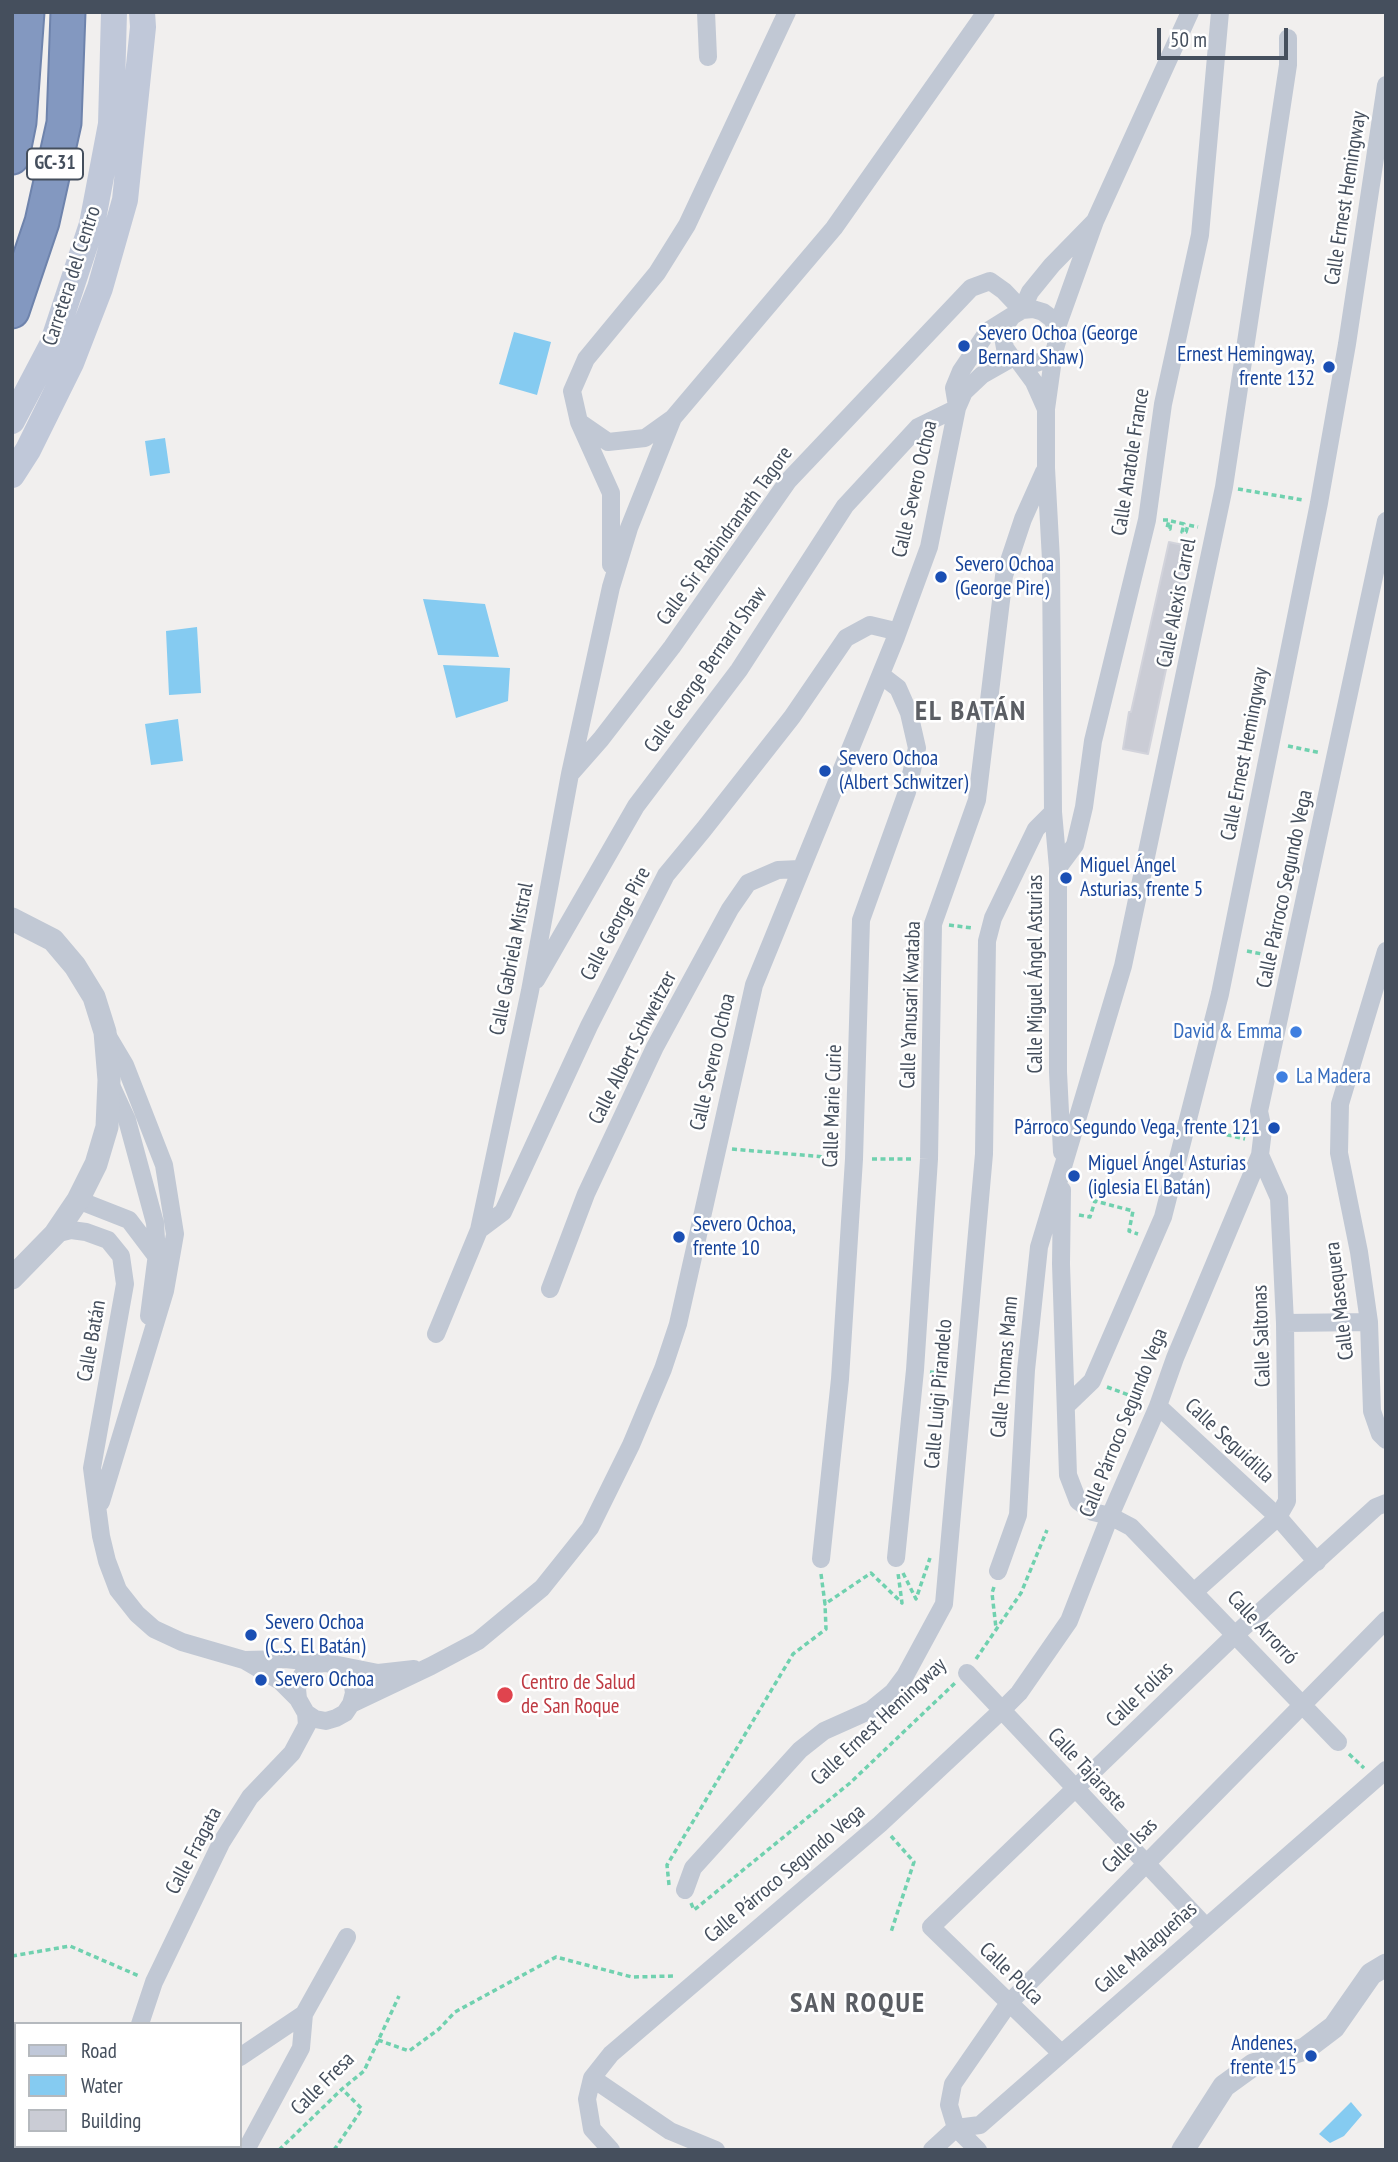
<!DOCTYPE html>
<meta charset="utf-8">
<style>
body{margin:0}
#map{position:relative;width:1398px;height:2162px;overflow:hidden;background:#f1efee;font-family:"PT Sans Narrow",sans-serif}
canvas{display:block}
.frame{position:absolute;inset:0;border:14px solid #454f5d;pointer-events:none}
.legend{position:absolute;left:14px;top:2022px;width:228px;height:126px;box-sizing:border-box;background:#fff;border:2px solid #b5b9be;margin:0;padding:9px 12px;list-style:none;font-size:21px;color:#454f5d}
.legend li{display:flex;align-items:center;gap:14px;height:35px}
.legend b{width:35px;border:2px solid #b5b9be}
.scale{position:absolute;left:1157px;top:28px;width:131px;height:32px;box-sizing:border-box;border:4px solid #454f5d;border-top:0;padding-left:9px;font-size:21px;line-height:24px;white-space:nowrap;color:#454f5d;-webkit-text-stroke:5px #fff;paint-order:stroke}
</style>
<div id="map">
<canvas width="1398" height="2162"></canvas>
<div class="frame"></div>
<ul class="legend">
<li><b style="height:9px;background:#c0c8d9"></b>Road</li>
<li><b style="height:19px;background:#85cbf1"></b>Water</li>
<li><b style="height:19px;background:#caccd5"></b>Building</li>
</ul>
<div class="scale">50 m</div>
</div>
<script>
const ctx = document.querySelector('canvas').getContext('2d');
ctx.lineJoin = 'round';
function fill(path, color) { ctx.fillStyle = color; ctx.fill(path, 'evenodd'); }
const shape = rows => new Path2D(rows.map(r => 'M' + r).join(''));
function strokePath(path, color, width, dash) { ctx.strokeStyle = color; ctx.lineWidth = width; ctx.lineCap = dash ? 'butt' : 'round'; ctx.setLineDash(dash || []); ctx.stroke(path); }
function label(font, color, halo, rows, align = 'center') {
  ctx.font = font + ' "PT Sans Narrow",sans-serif'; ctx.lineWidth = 5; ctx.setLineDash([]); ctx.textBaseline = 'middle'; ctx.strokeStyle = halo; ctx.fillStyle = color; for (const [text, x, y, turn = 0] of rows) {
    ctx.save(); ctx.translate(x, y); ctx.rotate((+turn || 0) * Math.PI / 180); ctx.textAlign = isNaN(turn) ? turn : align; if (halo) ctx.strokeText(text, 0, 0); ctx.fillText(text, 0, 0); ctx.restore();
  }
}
const water = shape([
 [514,332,551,342,537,395,499,384],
 [165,438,170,473,150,476,145,441],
 [423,599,485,604,499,657,438,655],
 [197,627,201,693,169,695,166,631],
 [443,665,510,668,508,701,456,718],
 [178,719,183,761,151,765,145,724],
 [1351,2102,1362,2115,1344,2136,1330,2143,1319,2134]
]);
const building = shape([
 [1169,542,1192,547,1148,754,1123,749,1129,712,1131,712,1169,542]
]);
const path = shape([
 [1238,489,1303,500],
 [1163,520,1169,520,1167,528,1170,529,1171,521,1184,524,1182,532,1186,532,1188,525,1198,527],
 [1288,746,1321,753],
 [949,925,972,928],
 [1247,951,1277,957],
 [1202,1129,1245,1139],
 [732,1149,836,1158],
 [872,1159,913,1159],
 [1079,1215,1090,1217,1095,1201,1133,1211,1129,1231,1138,1234],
 [930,1372,947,1374],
 [1107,1387,1142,1400],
 [903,1573,916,1599,930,1558],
 [821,1574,825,1604,871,1573,902,1603,898,1573],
 [994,1587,992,1593,996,1628],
 [976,1659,1021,1593,1047,1530],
 [1349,1754,1364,1768],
 [891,1836,914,1862,891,1932],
 [669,1885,667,1865,793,1654,826,1629,825,1604],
 [691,1903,694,1910,850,1783,955,1683],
 [12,1956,70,1946,139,1976],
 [378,2040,409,2051,439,2029,455,2012,556,1957,632,1977,675,1976],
 [279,2150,342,2089,364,2071,399,1996],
 [334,2150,362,2109,342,2089]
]);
const minor = shape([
 [706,12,708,57],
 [787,12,687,225,657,273,586,359,572,391,579,422,608,442,645,438,673,418,834,228,986,12],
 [1057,327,1095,221,1190,12],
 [1054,352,1046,409,1046,468,1051,560,1053,812,1058,868,1058,1072,1062,1152],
 [1020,363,1034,382,1046,409],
 [957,406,954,388,961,371,988,331,1012,316,1022,310,1033,309,1043,312,1051,318,1057,327,1059,335,1054,352,1048,359,1030,365,1012,358,1005,348,1003,337,1005,326,1012,316],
 [579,422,611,493,611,565],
 [572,772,601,739,672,647,788,481,971,288,990,281,1004,291,1022,310,1030,292,1052,265,1095,221],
 [1058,868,1075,845,1084,807,1093,741,1147,520,1163,404,1200,235,1220,12],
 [1386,951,1340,1104,1339,1153,1359,1252,1369,1322,1372,1411,1380,1434,1386,1440],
 [536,980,636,806,739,670,845,506,918,427,957,408],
 [110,1083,127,1120,155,1223,157,1254,149,1316],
 [1062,1190,1061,1264,1068,1475,1078,1501,1093,1512,1110,1516,1131,1527,1338,1742],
 [78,1200,129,1220,157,1257],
 [479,1230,503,1212,589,1026,666,875,704,829,792,717,846,638,870,625,891,630,896,637],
 [55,1234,71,1230,86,1232,108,1240,121,1256,125,1284,92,1468,101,1536,107,1561,118,1590,137,1614,154,1629,182,1642,244,1660,280,1681,298,1699],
 [550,1289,586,1194,655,1047,730,909,748,883,778,870,800,869],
 [1285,1323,1369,1322],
 [436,1334,479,1230,530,991,570,774,611,587,629,528,673,418],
 [1066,1406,1092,1381,1163,1217,1220,994,1319,503,1347,344,1386,85],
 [1158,1406,1278,1517,1317,1562],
 [101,1502,165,1291,175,1234,164,1165,125,1065,106,1033],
 [896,1558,915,1370,929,1159,933,924,977,800,1004,576,1023,519,1044,472],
 [821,1559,840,1379,854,1159,861,920,907,792,917,748,909,713,898,688,881,675],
 [998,1571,1018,1515,1026,1370,1039,1247,1123,966,1224,487,1288,65,1288,38],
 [1195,1591,1278,1517,1287,1501,1285,1323,1279,1198,1260,1155],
 [245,1660,285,1659,334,1664,345,1670,352,1680,354,1693,351,1704,345,1713,336,1718,326,1721,315,1719,306,1713,298,1699,297,1689,299,1680,305,1671,313,1666,323,1663],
 [338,1665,378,1673,414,1669],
 [967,1673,1206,1927],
 [351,1704,431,1666,478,1641,542,1588,590,1528,631,1445,663,1369,678,1324,754,985,896,637,929,547,957,408,964,392,982,375,1012,358],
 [685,1890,693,1868,800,1750,824,1731,871,1710,893,1692,905,1676,944,1604,984,1154,987,941,993,918,1036,829,1053,812],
 [140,2024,154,1982,221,1843,250,1797,292,1753,307,1725,306,1713],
 [1060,2052,931,1927,1236,1634,1376,1507,1386,1503],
 [240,2057,304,2014,347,1937],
 [592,2078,670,2131,716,2150],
 [956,2128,949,2105,953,2084,1009,2003,1386,1620],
 [956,2128,978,2150],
 [88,2150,89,2146],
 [131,2150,134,2146],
 [246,2150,301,2048,304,2014],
 [611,2150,592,2129,587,2099,592,2078,611,2054,880,1824,1001,1711,1019,1693,1069,1621,1110,1516,1158,1406,1175,1358,1260,1155,1263,1130,1259,1111,1386,521],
 [932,2150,956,2128,980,2125,1386,1770]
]);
const tertiary = shape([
 [12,919,53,940,75,966,94,997,105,1032,109,1080,107,1127,96,1164,78,1200,55,1234,12,1278],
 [1183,2150,1224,2086,1253,2065,1305,2049,1334,2027,1371,1974,1386,1965]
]);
const secondary = shape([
 [12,421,52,345,92,224,111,124,114,12],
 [12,475,28,450,71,363,100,288,125,200,143,27,142,12]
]);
const motorway = shape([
 [12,157,19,122,27,12],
 [12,311,42,222,64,123,68,12]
]);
const markers = [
 [964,346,7,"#1a4fb4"],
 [1329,367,7,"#1a4fb4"],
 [941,577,7,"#1a4fb4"],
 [825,771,7,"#1a4fb4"],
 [1066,878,7,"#1a4fb4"],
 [1296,1032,7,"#3f7fe0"],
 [1282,1077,7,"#3f7fe0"],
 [1274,1128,7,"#1a4fb4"],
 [1074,1176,7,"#1a4fb4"],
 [679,1237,7,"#1a4fb4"],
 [251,1635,7,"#1a4fb4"],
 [261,1680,7,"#1a4fb4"],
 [505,1695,9,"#e0444e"],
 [1311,2056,7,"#1a4fb4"]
];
const shields = [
 [55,164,56]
];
const shieldNames = [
 ["GC-31",55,164]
];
const streetNames = [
 ["Calle Ernest Hemingway",1346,198,-81],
 ["Carretera del Centro",72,276,-72],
 ["Calle Anatole France",1131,462,-81],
 ["Calle Severo Ochoa",915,489,-77],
 ["Calle Sir Rabindranath Tagore",725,536,-54],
 ["Calle Alexis Carrel",1177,603,-79],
 ["Calle George Bernard Shaw",706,670,-55],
 ["Calle Ernest Hemingway",1245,754,-79],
 ["Calle Párroco Segundo Vega",1285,889,-78],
 ["Calle George Pire",616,924,-62],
 ["Calle Gabriela Mistral",512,959,-79],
 ["Calle Miguel Ángel Asturias",1036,974,-90],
 ["Calle Yanusari Kwataba",911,1005,-88],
 ["Calle Albert Schweitzer",633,1048,-63],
 ["Calle Severo Ochoa",713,1062,-77],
 ["Calle Marie Curie",833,1106,-88],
 ["Calle Masequera",1340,1301,-97],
 ["Calle Saltonas",1262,1336,-92],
 ["Calle Batán",92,1341,-80],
 ["Calle Thomas Mann",1005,1367,-85],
 ["Calle Luigi Pirandelo",939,1394,-85],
 ["Calle Párroco Segundo Vega",1124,1423,-68],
 ["Calle Seguidilla",1229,1441,43],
 ["Calle Arrorró",1262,1628,47],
 ["Calle Folías",1140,1695,-44],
 ["Calle Ernest Hemingway",879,1722,-43],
 ["Calle Tajaraste",1087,1770,47],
 ["Calle Isas",1130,1846,-45],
 ["Calle Fragata",194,1851,-62],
 ["Calle Párroco Segundo Vega",785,1874,-40],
 ["Calle Malagueñas",1146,1948,-41],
 ["Calle Polca",1011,1974,44],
 ["Calle Fresa",323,2084,-45]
];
const transitNames = [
 ["Severo Ochoa (George",978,334],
 ["Bernard Shaw)",978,358],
 ["Ernest Hemingway,",1315,355,"right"],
 ["frente 132",1315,379,"right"],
 ["Severo Ochoa",955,565],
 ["(George Pire)",955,589],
 ["Severo Ochoa",839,759],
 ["(Albert Schwitzer)",839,783],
 ["Miguel Ángel",1080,866],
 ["Asturias, frente 5",1080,890],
 ["Párroco Segundo Vega, frente 121",1260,1128,"right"],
 ["Miguel Ángel Asturias",1088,1164],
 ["(iglesia El Batán)",1088,1188],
 ["Severo Ochoa,",693,1225],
 ["frente 10",693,1249],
 ["Severo Ochoa",265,1623],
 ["(C.S. El Batán)",265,1647],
 ["Severo Ochoa",275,1680],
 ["Andenes,",1297,2044,"right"],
 ["frente 15",1297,2068,"right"]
];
const shopNames = [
 ["David & Emma",1282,1032],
 ["La Madera",1296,1077,"left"]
];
const healthNames = [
 ["Centro de Salud",521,1683],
 ["de San Roque",521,1707]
];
const districtNames = [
 ["EL BATÁN",971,712],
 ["SAN ROQUE",858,2004]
];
fill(water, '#85cbf1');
fill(building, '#caccd5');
strokePath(building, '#d2d3db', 2);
strokePath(motorway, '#6e83ac', 37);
strokePath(path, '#70d1af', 3.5, [5, 3.5]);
strokePath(minor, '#c1c8d4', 18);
strokePath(tertiary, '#c1c8d4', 23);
strokePath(secondary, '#c0c8d9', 26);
strokePath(motorway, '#8398c0', 33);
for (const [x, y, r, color] of markers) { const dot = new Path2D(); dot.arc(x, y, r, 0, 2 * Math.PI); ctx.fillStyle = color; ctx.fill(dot); strokePath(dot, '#fff', 2.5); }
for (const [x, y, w] of shields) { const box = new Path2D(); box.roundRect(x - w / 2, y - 15.5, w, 31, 5); ctx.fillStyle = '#fff'; ctx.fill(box); strokePath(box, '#454f5d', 2); }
label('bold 19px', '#454f5d', null, shieldNames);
label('21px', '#454f5d', '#fff', streetNames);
label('21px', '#164399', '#fff', transitNames, 'left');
label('21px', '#366cbe', '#fff', shopNames, 'right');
label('21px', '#be3a42', '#fff', healthNames, 'left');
ctx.letterSpacing = '2px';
label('bold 28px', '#5b5e64', '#fff', districtNames);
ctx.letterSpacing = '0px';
</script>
